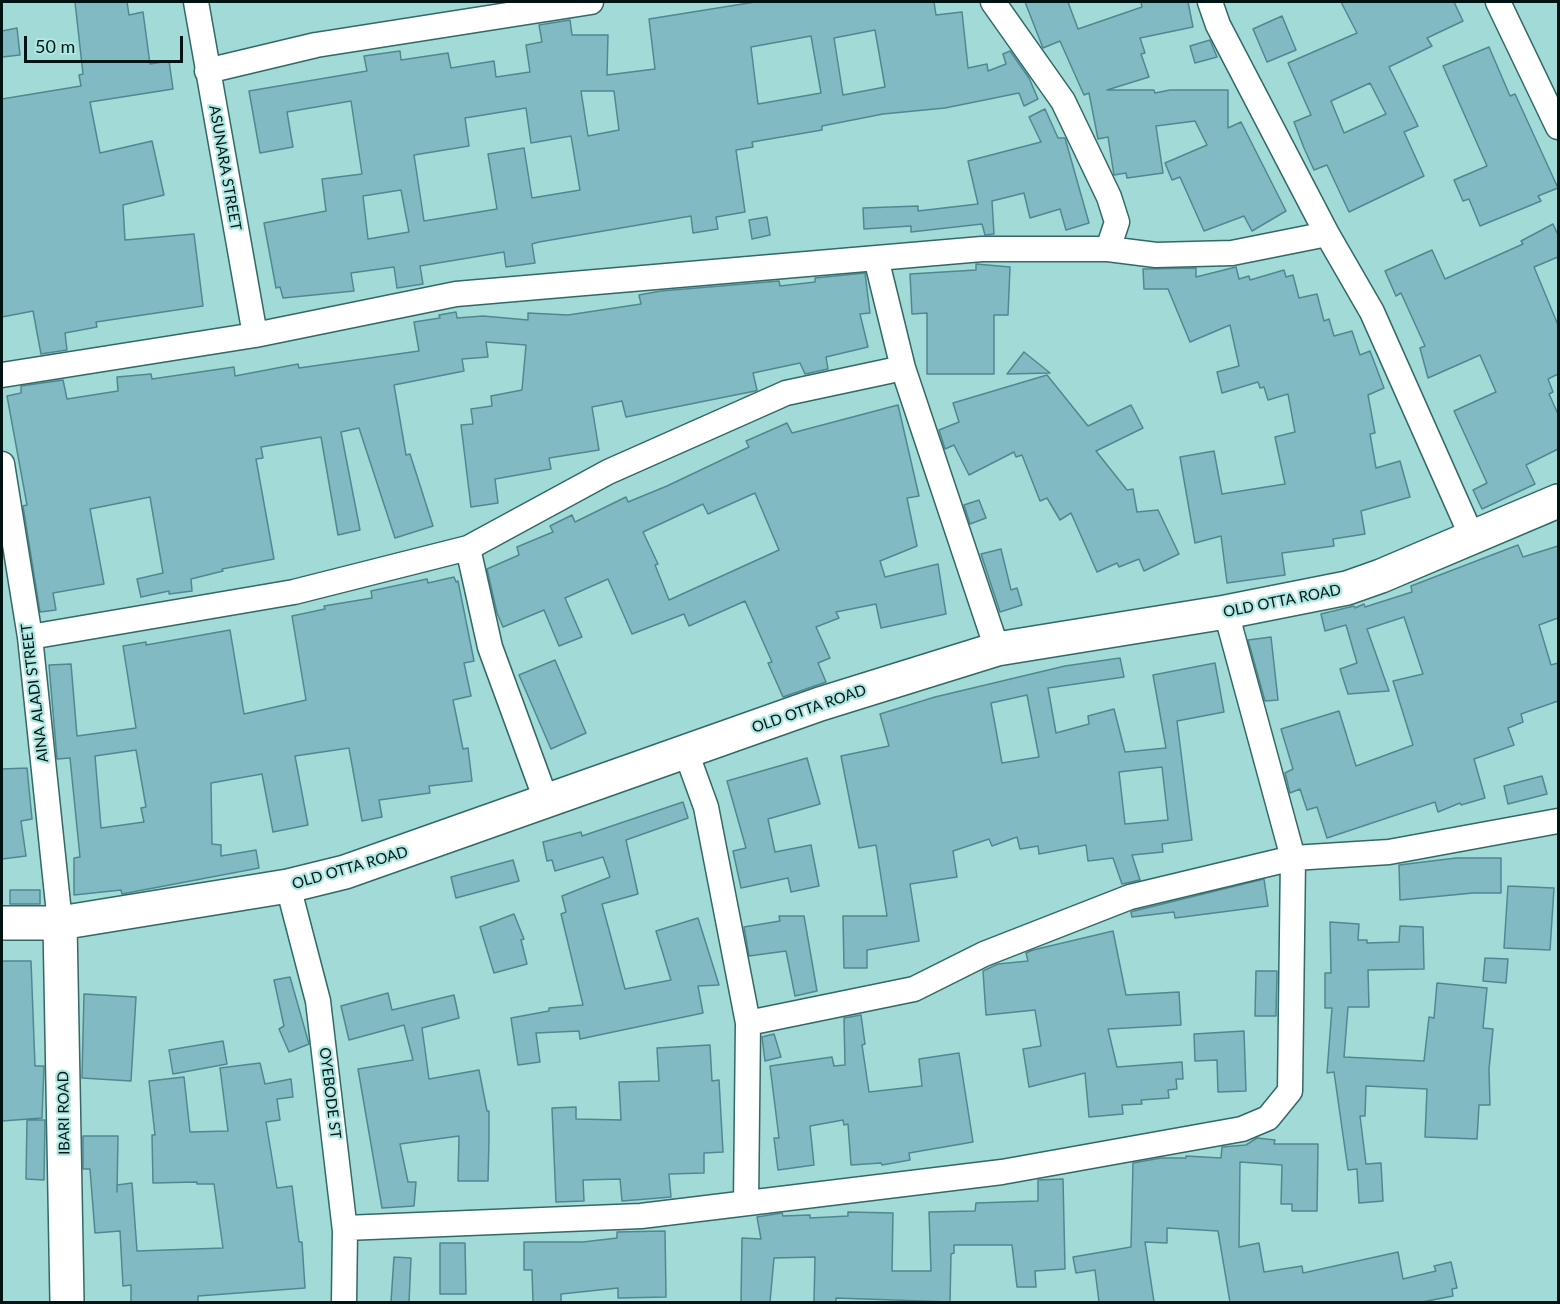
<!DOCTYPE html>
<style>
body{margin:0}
#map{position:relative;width:1560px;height:1304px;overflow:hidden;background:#a1dad6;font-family:Lato,sans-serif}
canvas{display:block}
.frame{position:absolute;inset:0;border:3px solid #001413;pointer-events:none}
.scale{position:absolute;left:24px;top:36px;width:159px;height:27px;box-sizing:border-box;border:3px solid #001413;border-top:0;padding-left:8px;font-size:18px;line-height:21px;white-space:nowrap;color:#001413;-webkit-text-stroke:4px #ade8e3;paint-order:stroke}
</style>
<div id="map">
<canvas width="1560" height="1304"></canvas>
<div class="frame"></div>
<div class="scale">50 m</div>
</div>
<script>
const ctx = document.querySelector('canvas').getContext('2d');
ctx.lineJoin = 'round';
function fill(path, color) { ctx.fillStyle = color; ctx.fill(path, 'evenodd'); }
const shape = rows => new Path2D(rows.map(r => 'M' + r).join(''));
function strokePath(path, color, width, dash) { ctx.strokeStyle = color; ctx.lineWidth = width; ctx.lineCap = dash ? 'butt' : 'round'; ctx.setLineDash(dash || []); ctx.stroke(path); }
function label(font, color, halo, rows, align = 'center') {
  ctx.font = font + ' Lato,sans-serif'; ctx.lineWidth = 4.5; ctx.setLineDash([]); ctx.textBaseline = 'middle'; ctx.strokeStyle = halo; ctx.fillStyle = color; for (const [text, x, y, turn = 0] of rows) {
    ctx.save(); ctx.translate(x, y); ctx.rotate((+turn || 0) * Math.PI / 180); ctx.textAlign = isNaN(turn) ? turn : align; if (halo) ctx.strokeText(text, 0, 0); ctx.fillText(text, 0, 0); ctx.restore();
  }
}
const building = shape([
 [75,2,127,2,129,15,143,12,150,64,169,61,173,89,90,102,100,153,152,141,164,195,123,205,125,240,194,234,203,306,96,322,97,327,65,333,67,350,41,354,33,311,2,317,2,99,81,86,79,75,83,74,75,2],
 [755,2,934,2,936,15,962,12,968,68,987,64,988,71,1006,64,1003,54,1010,51,1029,78,1038,99,1024,106,1019,93,945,108,883,114,822,126,822,130,752,142,753,147,736,150,745,212,716,217,718,229,693,233,691,216,539,242,532,244,535,263,506,267,504,252,420,266,423,284,397,288,394,267,351,273,354,291,283,298,280,287,276,288,264,223,326,211,322,179,362,174,351,101,287,112,293,147,260,153,249,91,367,71,364,56,400,51,401,60,448,53,451,68,494,61,496,77,530,72,526,45,542,42,539,25,570,20,572,35,608,35,607,75,655,69,649,19,755,2],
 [875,30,885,87,843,95,834,38,875,30],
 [811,36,821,93,758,104,751,47,811,36],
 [581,91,614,91,619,130,588,136,581,91],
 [526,108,531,143,571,136,580,190,532,198,524,148,488,154,497,209,424,221,414,155,469,146,465,118,526,108],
 [401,190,409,232,368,239,363,196,401,190],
 [1025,2,1068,2,1078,29,1142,7,1141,2,1188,2,1193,27,1140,38,1145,53,1141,54,1149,77,1107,90,1154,90,1155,93,1170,90,1228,90,1228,128,1241,122,1286,211,1252,231,1244,216,1204,231,1180,177,1172,180,1165,163,1207,145,1195,121,1156,126,1163,173,1127,178,1126,173,1114,175,1108,137,1098,139,1089,93,1084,95,1060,41,1043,48,1025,2],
 [1341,2,1454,2,1463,21,1427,38,1432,46,1389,67,1418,126,1404,132,1424,176,1349,212,1327,165,1314,170,1304,148,1294,122,1311,115,1288,63,1357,33,1341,2],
 [1370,83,1386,114,1344,133,1331,101,1370,83],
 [1282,16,1296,50,1267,62,1253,29,1282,16],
 [17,28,20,55,2,57,2,31,17,28],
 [1210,40,1217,57,1195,63,1190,46,1210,40],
 [1489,47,1510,96,1515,94,1558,188,1538,196,1541,201,1480,226,1469,199,1463,201,1454,180,1487,166,1443,66,1489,47],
 [1045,109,1058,138,1065,138,1089,223,1066,230,1060,209,1030,218,1024,193,992,201,994,234,985,235,982,224,911,232,911,226,864,229,863,208,918,206,918,211,978,204,968,161,1041,142,1029,117,1045,109],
 [767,217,770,235,752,239,749,220,767,217],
 [1553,224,1558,235,1558,257,1534,267,1558,325,1558,374,1548,379,1553,392,1549,394,1558,414,1558,449,1526,465,1535,484,1482,509,1473,490,1487,483,1454,411,1496,392,1480,355,1428,378,1420,348,1425,346,1401,293,1396,296,1385,271,1432,250,1445,279,1523,244,1521,241,1553,224],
 [976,264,1010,267,1008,315,994,315,994,374,927,374,927,313,912,314,910,274,976,270,976,264],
 [1236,267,1239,279,1249,276,1250,280,1284,270,1286,277,1293,275,1299,298,1317,294,1324,321,1329,319,1334,336,1352,331,1360,355,1370,351,1384,388,1368,395,1375,433,1370,434,1376,468,1400,461,1410,497,1361,511,1365,534,1333,539,1334,546,1282,553,1285,575,1227,583,1221,536,1195,543,1180,457,1214,451,1222,494,1285,484,1275,437,1295,432,1288,394,1268,400,1264,387,1260,388,1258,382,1222,393,1217,372,1239,366,1230,325,1190,342,1168,289,1144,289,1143,269,1196,268,1196,277,1236,267],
 [865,273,870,313,860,314,868,347,826,357,828,369,805,374,800,363,753,373,757,390,755,391,626,417,622,401,592,407,599,450,549,458,551,469,495,479,498,503,471,507,461,425,473,424,471,409,492,406,491,396,522,390,526,345,486,342,488,357,462,359,464,371,394,385,406,455,410,454,433,526,395,538,359,428,341,432,360,530,338,535,321,437,261,447,263,458,256,459,274,559,222,569,223,571,191,579,192,591,169,594,169,591,141,597,137,579,163,573,150,497,90,509,104,584,53,593,56,610,40,612,23,506,27,505,7,396,21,393,21,386,63,380,67,399,118,391,117,377,151,374,152,379,234,367,235,376,298,364,299,368,419,351,414,322,440,318,439,315,456,312,457,318,483,316,528,320,528,313,568,315,641,304,639,295,661,291,779,281,780,286,815,282,815,278,865,273],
 [1024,352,1050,373,1007,374,1024,352],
 [1047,375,1088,426,1131,405,1143,428,1096,451,1127,490,1133,489,1137,512,1158,510,1179,554,1144,571,1139,559,1119,567,1117,563,1097,572,1071,513,1060,520,1047,498,1040,501,1022,455,1016,457,1014,452,969,475,954,445,945,449,939,430,959,422,953,403,1047,375],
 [898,405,919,496,907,498,917,546,880,561,885,577,938,564,946,614,881,628,876,604,836,612,839,618,816,627,830,658,818,663,826,682,783,697,768,663,772,662,745,601,689,626,684,614,632,634,608,579,565,598,582,637,559,646,544,610,503,627,497,613,487,569,519,555,517,547,553,532,550,526,572,515,575,522,626,497,628,502,667,486,749,447,746,441,787,423,792,433,898,405],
 [755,493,779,550,669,600,655,565,658,564,643,532,703,504,708,514,755,493],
 [979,500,986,518,970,524,964,505,979,500],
 [1518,545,1523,557,1558,546,1558,618,1539,625,1551,665,1558,663,1558,701,1521,714,1523,722,1508,728,1514,745,1474,759,1485,798,1461,805,1460,803,1438,812,1435,802,1327,838,1317,807,1307,810,1300,789,1290,793,1285,773,1293,769,1281,729,1339,711,1356,766,1413,745,1393,681,1423,674,1404,617,1367,629,1389,691,1348,694,1340,669,1357,663,1346,625,1325,631,1321,614,1354,606,1355,608,1364,604,1365,607,1412,592,1411,586,1518,545],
 [1001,549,1011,590,1017,588,1022,605,1000,612,981,554,1001,549],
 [454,577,456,582,458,581,474,661,464,663,471,696,453,700,463,749,468,748,472,781,429,786,430,793,379,800,382,817,362,821,349,748,295,756,308,825,273,832,262,774,211,783,212,844,221,845,221,856,256,850,259,868,122,894,121,890,74,895,74,858,80,857,70,758,57,759,49,665,71,664,77,736,136,728,123,646,146,642,146,645,230,630,244,714,306,700,292,616,325,609,324,606,372,598,371,591,427,579,428,583,454,577],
 [136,750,146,807,141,808,144,822,101,828,95,756,136,750],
 [1271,637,1278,700,1265,701,1248,640,1271,637],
 [1120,658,1124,677,1048,688,1056,733,1089,724,1088,716,1114,709,1125,752,1166,748,1153,675,1215,663,1224,712,1177,721,1192,840,1162,844,1163,852,1132,855,1140,880,1122,884,1113,858,1088,861,1086,845,1039,854,1038,846,1020,849,1017,837,992,846,989,839,953,851,957,877,910,884,919,941,867,950,867,968,844,968,843,916,887,916,876,845,859,848,841,756,889,746,880,714,935,697,1065,666,1120,658],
 [1027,695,1039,757,1002,763,991,703,1027,695],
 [1162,767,1168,820,1125,824,1119,772,1162,767],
 [555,660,586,733,551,749,519,675,555,660],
 [807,758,820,804,768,819,775,852,811,845,819,886,791,892,788,878,741,888,733,851,746,848,727,781,807,758],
 [27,768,32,819,21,821,26,856,2,859,2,769,27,768],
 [1542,776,1547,794,1508,804,1504,786,1542,776],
 [683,802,688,818,626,840,638,894,602,904,625,989,671,980,656,931,698,918,719,985,698,986,703,1013,580,1039,579,1031,536,1033,540,1062,518,1065,511,1018,549,1011,549,1008,583,1005,561,914,566,912,562,896,610,877,603,857,555,871,552,860,547,861,543,842,581,832,582,836,683,802],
 [1456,858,1501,858,1501,893,1473,893,1400,900,1399,865,1456,858],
 [513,860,519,881,456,898,451,877,513,860],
 [1264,879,1268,906,1175,918,1174,912,1132,917,1131,912,1134,911,1264,879],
 [1508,886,1554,888,1550,950,1504,948,1508,886],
 [10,890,40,890,40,904,10,904,10,890],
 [514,914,524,939,521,940,527,964,494,973,480,927,514,914],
 [779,916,804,916,817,991,795,996,786,951,749,956,744,927,780,921,779,916],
 [1330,922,1359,924,1358,940,1367,940,1367,943,1399,942,1400,926,1423,927,1424,969,1368,970,1369,1007,1348,1007,1344,1057,1424,1061,1429,1017,1434,1018,1437,983,1487,988,1483,1028,1493,1029,1489,1069,1490,1105,1479,1105,1477,1139,1425,1137,1427,1089,1366,1086,1365,1116,1360,1116,1366,1164,1381,1163,1383,1201,1359,1203,1357,1169,1348,1170,1334,1072,1327,1073,1332,1008,1325,1008,1325,973,1331,973,1330,922],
 [1113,931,1126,995,1179,992,1181,1025,1108,1029,1117,1067,1182,1062,1183,1079,1176,1079,1177,1089,1168,1090,1169,1098,1141,1100,1142,1104,1122,1105,1123,1114,1089,1117,1085,1073,1029,1087,1023,1049,1041,1046,1035,1010,986,1015,983,971,998,964,1028,961,1026,953,1033,950,1113,931],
 [1485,958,1508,959,1506,983,1483,981,1485,958],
 [2,961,31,961,35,1066,44,1066,42,1118,2,1121,2,961],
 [1256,971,1277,971,1276,1016,1255,1016,1256,971],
 [290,977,309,1044,289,1052,279,1029,284,1026,274,980,290,977],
 [388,993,392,1010,454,995,459,1018,422,1028,429,1079,479,1070,487,1111,489,1111,489,1139,488,1181,458,1181,459,1136,400,1144,408,1182,416,1182,414,1206,382,1208,358,1069,413,1060,404,1025,349,1040,341,1006,388,993],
 [84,994,136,997,131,1081,82,1078,84,994],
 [861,1015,865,1044,862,1045,869,1092,922,1086,919,1059,959,1053,973,1142,909,1153,910,1160,882,1165,881,1163,851,1165,848,1124,844,1125,843,1120,810,1126,814,1165,778,1170,774,1138,779,1138,770,1066,832,1057,834,1066,845,1065,844,1018,861,1015],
 [1244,1031,1246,1091,1218,1092,1217,1060,1195,1061,1194,1034,1244,1031],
 [774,1034,781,1057,765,1061,762,1037,774,1034],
 [223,1041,227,1064,173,1074,169,1050,223,1041],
 [710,1045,712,1081,719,1080,723,1152,704,1153,704,1173,669,1174,671,1197,622,1201,620,1179,583,1180,584,1201,556,1202,552,1108,576,1107,576,1119,621,1120,619,1082,659,1081,657,1048,710,1045],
 [260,1063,265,1084,291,1079,293,1097,277,1099,280,1120,266,1122,277,1188,292,1186,299,1242,302,1242,305,1288,198,1296,198,1302,131,1302,131,1285,123,1286,120,1231,95,1233,90,1169,83,1169,83,1136,118,1136,117,1192,117,1185,132,1183,137,1251,223,1248,214,1184,197,1184,197,1182,153,1183,152,1135,155,1135,149,1081,184,1077,190,1132,228,1131,220,1068,260,1063],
 [27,1120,45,1120,44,1180,26,1179,27,1120],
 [1257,1138,1275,1140,1274,1144,1318,1144,1317,1211,1292,1211,1292,1204,1281,1204,1282,1165,1240,1162,1239,1247,1259,1243,1264,1272,1302,1266,1303,1273,1398,1252,1403,1279,1436,1271,1434,1266,1451,1262,1457,1288,1452,1289,1453,1296,1422,1302,1230,1302,1218,1231,1167,1228,1167,1243,1145,1242,1154,1302,1099,1302,1095,1270,1076,1273,1073,1257,1131,1247,1133,1163,1161,1158,1186,1158,1186,1156,1221,1158,1222,1147,1246,1145,1257,1138],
 [1063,1179,1065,1269,1035,1271,1036,1287,1017,1287,1012,1245,954,1245,954,1253,951,1254,950,1302,836,1298,836,1302,814,1302,815,1257,774,1258,770,1302,741,1302,742,1238,761,1239,757,1217,782,1213,783,1216,810,1215,810,1218,848,1216,848,1212,893,1213,892,1271,931,1271,929,1212,975,1211,976,1203,1038,1201,1038,1180,1063,1179],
 [665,1231,666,1297,618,1298,618,1288,561,1294,561,1302,533,1302,532,1270,524,1270,524,1242,583,1242,617,1238,617,1232,665,1231],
 [440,1243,465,1243,466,1294,440,1294,440,1243],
 [394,1257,411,1258,409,1302,391,1302,394,1257]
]);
const street = shape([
 [196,2,255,335],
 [993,2,1063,101,1109,197,1117,222,1108,249],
 [1210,2,1218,25,1327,234,1372,312,1472,537],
 [1498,2,1558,127],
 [207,71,316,45,591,2],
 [876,258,903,368,997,649],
 [2,375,255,335,456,294,982,249,1108,249,1156,255,1232,253,1327,234],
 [2,464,30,637,60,923],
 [468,548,490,647,546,800],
 [30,637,294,592,468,548,608,472,786,393,903,368],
 [686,752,706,807,748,1023,746,1202],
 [288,886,318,1001,345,1231,344,1302],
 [748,1023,914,989,984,954,1130,897,1293,858,1389,852,1558,821],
 [345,1228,641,1216,1002,1172,1242,1129,1268,1118,1290,1091,1293,858,1226,612]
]);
const secondary = shape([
 [2,923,60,923,288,886,345,872,820,704,997,649,1226,612,1347,588,1381,576,1558,501],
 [60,923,67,1302]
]);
const streetNames = [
 ["ASUNARA STREET",225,168,80],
 ["OLD OTTA ROAD",1282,601,-11],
 ["AINA ALADI STREET",35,693,-97],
 ["OLD OTTA ROAD",809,709,-19],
 ["OLD OTTA ROAD",350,868,-16],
 ["OYEBODE ST",330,1093,83],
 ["IBARI ROAD",64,1113,-91]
];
fill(building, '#82bac4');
strokePath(building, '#518791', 1.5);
strokePath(street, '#316966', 27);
strokePath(secondary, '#316966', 36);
strokePath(street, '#fff', 24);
strokePath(secondary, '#fff', 33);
label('15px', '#001413', '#ade8e3', streetNames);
</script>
